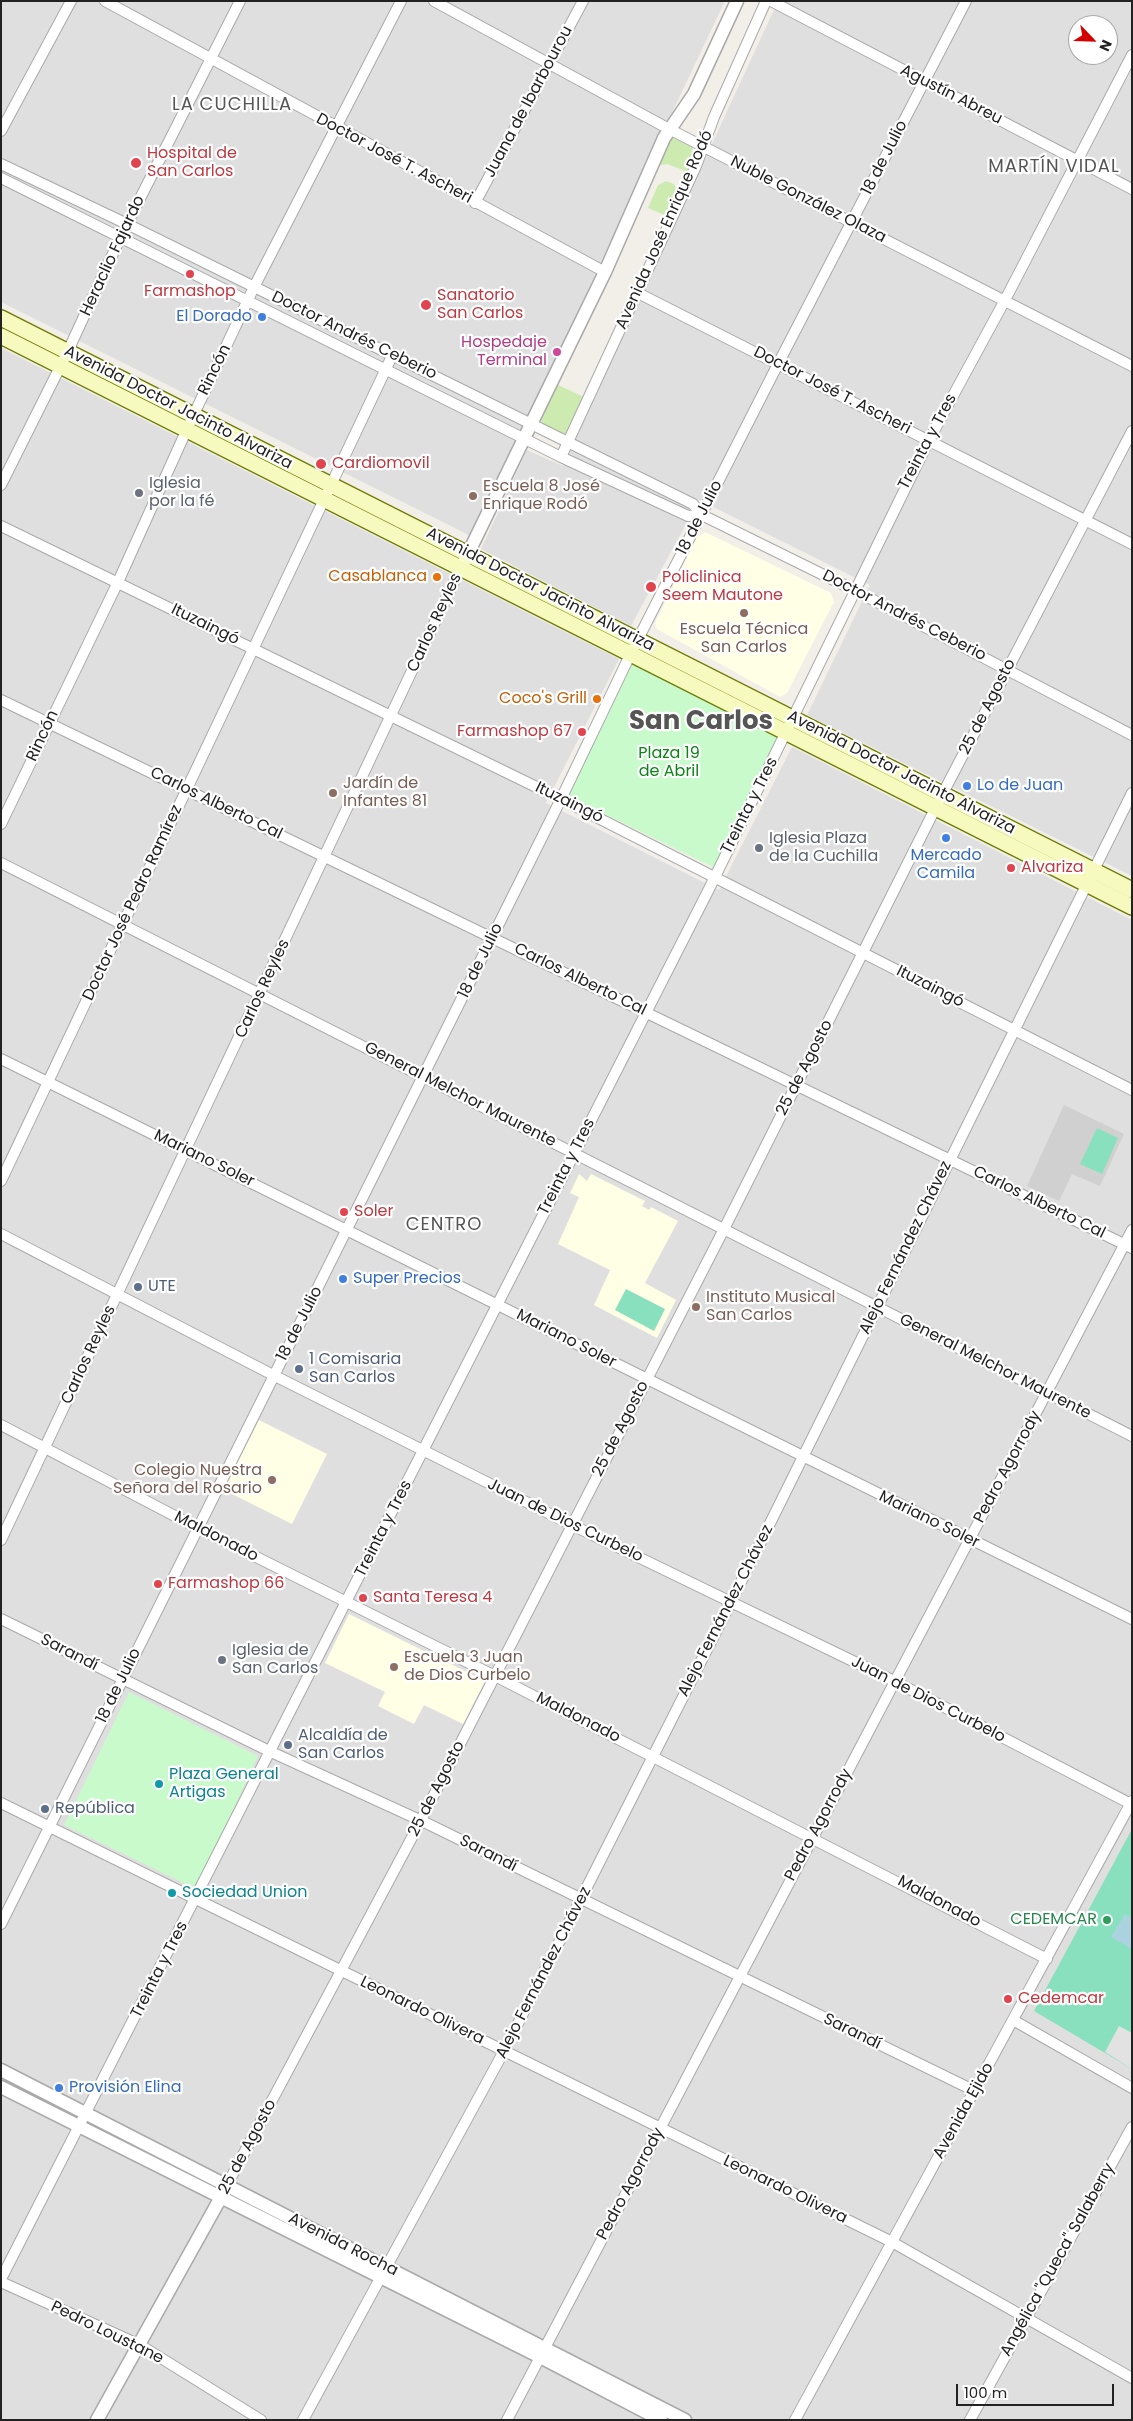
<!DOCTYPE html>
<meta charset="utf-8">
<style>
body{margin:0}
#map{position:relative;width:1133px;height:2421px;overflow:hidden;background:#f2efe9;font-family:Poppins,sans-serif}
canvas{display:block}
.frame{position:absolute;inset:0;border:2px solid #222;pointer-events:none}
.north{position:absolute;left:1068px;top:15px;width:50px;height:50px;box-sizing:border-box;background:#fff;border:1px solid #a7a7a7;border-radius:50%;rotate:114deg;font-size:14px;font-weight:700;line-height:20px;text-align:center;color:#222}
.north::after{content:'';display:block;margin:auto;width:18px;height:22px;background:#d40000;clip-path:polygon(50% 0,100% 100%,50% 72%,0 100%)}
.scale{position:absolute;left:956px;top:2384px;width:158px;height:22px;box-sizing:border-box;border:2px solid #222;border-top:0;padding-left:6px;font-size:15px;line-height:18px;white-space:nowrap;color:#222;-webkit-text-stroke:4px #fff;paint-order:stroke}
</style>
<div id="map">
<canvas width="1133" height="2421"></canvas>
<div class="frame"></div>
<div class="north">N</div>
<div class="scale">100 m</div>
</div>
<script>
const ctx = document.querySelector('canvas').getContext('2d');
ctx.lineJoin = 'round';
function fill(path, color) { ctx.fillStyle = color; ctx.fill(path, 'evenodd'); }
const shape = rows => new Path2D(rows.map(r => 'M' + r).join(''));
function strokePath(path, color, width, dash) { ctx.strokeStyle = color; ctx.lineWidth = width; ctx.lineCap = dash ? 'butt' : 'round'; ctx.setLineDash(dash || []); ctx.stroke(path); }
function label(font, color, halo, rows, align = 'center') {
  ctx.font = font + ' Poppins,sans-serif'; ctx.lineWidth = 4.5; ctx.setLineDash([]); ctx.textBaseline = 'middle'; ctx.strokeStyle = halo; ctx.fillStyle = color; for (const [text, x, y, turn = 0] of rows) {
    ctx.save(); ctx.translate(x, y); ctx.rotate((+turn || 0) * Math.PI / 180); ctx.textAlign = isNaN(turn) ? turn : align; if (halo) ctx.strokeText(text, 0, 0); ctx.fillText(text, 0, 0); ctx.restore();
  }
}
const residential = shape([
 [1,1,725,1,471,536,1,302],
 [778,1,1132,1,1132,876,807,715,870,585,699,500,631,626,481,549,527,450,563,466],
 [1078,25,1108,25,1108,55,1078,55],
 [1,348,619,659,546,803,719,890,792,747,1132,920,1132,2420,1,2420]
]);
const education = shape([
 [705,532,831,593,834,602,787,693,780,697,657,629,655,623,697,537],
 [579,1174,587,1181,591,1174,645,1201,642,1206,649,1210,651,1207,678,1221,645,1283,676,1300,657,1338,594,1305,610,1270,558,1244,579,1197,570,1193],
 [259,1420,327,1454,292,1524,224,1490],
 [349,1614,485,1681,463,1724,424,1705,414,1724,378,1706,385,1692,325,1663]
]);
const religious = shape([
 [1064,1105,1124,1134,1100,1186,1072,1174,1059,1201,1027,1186]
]);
const grass = shape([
 [672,137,692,147,693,156,686,175,683,170,667,164,656,166,669,138],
 [666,181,674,184,677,191,667,216,648,208,658,185],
 [556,384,584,397,567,436,543,424,541,420,541,416]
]);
const park = shape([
 [633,662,781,737,715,868,568,796],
 [129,1692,258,1756,196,1889,64,1825]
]);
const pitch = shape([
 [1097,1128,1118,1138,1102,1174,1080,1164],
 [626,1289,665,1309,654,1331,615,1310],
 [1132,1829,1132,2069,1034,2011]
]);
const parking = shape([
 [1119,2026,1132,2033,1132,2069,1105,2052]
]);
const water = shape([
 [1125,1914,1132,1918,1132,1949,1111,1937]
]);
const minor = shape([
 [105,1,605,272],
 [434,1,669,129,1132,366],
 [771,1,1132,189],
 [1,131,71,1],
 [1,164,127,224,693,504,702,515,854,590,1132,735],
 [1,178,561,457,688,516,702,515],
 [475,203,583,1],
 [638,293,1132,544],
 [561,457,696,166,714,117,766,1],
 [1,485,68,351,121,236,240,1],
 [1,526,561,799,1132,1090],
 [1,700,1132,1248],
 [1,824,118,582,187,429,254,287,401,1],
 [1,863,1132,1436],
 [1,1059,1132,1619],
 [1,1181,393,354],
 [1,1234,273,1375,572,1525,894,1681,1131,1804],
 [1,1425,192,1525,495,1676,1047,1959],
 [1,1540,461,567],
 [1,1619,269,1751,424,1822,975,2091],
 [1,1803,892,2242,1132,2378],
 [1,1924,561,799,631,653,778,364,966,1],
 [1013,2020,1132,2088],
 [227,2185,418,1826,724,1229,942,795,1132,431],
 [1,2279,709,889,929,440,1005,300,1132,55],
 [1,2282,140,2345,261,2420],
 [303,2420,504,2051,731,1602,1132,793],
 [507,2420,1132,1230],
 [795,2420,1132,1801],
 [970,2420,1132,2127]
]);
const tertiary = shape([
 [464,562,605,272,664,138,694,94,737,1],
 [1,2070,685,2420],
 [1,2087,540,2357,661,2420],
 [97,2420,225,2190]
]);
const secondary = shape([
 [1,318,1132,890],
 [1,336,1132,907]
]);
const markers = [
 [136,163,6,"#e0444e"],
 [190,274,5,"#e0444e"],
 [426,305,6,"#e0444e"],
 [262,317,5,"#3f7fe0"],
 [557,352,5,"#d1479c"],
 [321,464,6,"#e0444e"],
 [139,493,5,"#6b7280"],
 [473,496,5,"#8d6e63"],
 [437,577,5,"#e8710a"],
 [651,587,6,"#e0444e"],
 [744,613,5,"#8d6e63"],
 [597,699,5,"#e8710a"],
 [582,732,5,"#e0444e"],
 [967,786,5,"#3f7fe0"],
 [333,793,5,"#8d6e63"],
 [946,838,5,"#3f7fe0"],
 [759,848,5,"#6b7280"],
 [1011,868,5,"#e0444e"],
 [344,1212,5,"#e0444e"],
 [343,1279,5,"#3f7fe0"],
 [138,1287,5,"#5c6f8a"],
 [696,1307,5,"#8d6e63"],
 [299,1369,5,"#5c6f8a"],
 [272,1480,5,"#8d6e63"],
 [158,1584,5,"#e0444e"],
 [363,1598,5,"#e0444e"],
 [222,1660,5,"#6b7280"],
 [394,1667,5,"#8d6e63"],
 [288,1745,5,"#5c6f8a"],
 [159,1784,5,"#0f9aa8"],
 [45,1809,5,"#5c6f8a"],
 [172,1893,5,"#0f9aa8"],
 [1107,1920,5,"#2e9e5b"],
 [1008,1999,5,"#e0444e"],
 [59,2088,5,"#3f7fe0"]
];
const streetNames = [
 ["Agustín Abreu",951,95,27],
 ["Juana de Ibarbourou",529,102,-62],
 ["18 de Julio",885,158,-63],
 ["Doctor José T. Ascheri",394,159,28],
 ["Nuble González Olaza",808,200,27],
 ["Avenida José Enrique Rodó",665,230,-66],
 ["Heraclio Fajardo",113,256,-65],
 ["Doctor Andrés Ceberio",354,336,26],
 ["Rincón",215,370,-64],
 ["Doctor José T. Ascheri",832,391,27],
 ["Avenida Doctor Jacinto Alvariza",178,408,27],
 ["Treinta y Tres",928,442,-62],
 ["18 de Julio",700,518,-63],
 ["Avenida Doctor Jacinto Alvariza",540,590,27],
 ["Doctor Andrés Ceberio",904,616,27],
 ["Carlos Reyles",435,623,-65],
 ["Ituzaingó",205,625,26],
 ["25 de Agosto",988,707,-63],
 ["Rincón",43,736,-65],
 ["Avenida Doctor Jacinto Alvariza",901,773,27],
 ["Ituzaingó",569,803,26],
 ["Carlos Alberto Cal",216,804,26],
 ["Treinta y Tres",750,806,-63],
 ["Doctor José Pedro Ramírez",133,903,-65],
 ["18 de Julio",481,961,-64],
 ["Carlos Alberto Cal",580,980,26],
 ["Ituzaingó",930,987,27],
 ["Carlos Reyles",263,989,-65],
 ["25 de Agosto",805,1068,-63],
 ["General Melchor Maurente",460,1095,27],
 ["Mariano Soler",204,1159,26],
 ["Treinta y Tres",567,1167,-63],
 ["Carlos Alberto Cal",1039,1203,26],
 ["Alejo Fernández Chávez",906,1248,-64],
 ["18 de Julio",300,1324,-63],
 ["Mariano Soler",566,1339,27],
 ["Carlos Reyles",89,1355,-65],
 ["General Melchor Maurente",995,1367,27],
 ["25 de Agosto",621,1429,-63],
 ["Pedro Agorrody",1008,1467,-62],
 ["Mariano Soler",929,1520,26],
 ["Juan de Dios Curbelo",565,1521,26],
 ["Treinta y Tres",384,1529,-63],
 ["Maldonado",216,1537,27],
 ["Alejo Fernández Chávez",726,1611,-63],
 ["Sarandí",69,1653,27],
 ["18 de Julio",119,1686,-64],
 ["Juan de Dios Curbelo",928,1700,27],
 ["Maldonado",578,1718,27],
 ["25 de Agosto",437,1789,-63],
 ["Pedro Agorrody",819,1825,-62],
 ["Sarandí",488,1854,27],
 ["Maldonado",939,1902,28],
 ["Treinta y Tres",160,1970,-63],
 ["Alejo Fernández Chávez",544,1973,-63],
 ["Leonardo Olivera",422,2011,26],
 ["Sarandí",852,2032,26],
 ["Avenida Ejido",964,2111,-61],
 ["25 de Agosto",248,2147,-62],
 ["Pedro Agorrody",631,2184,-62],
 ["Leonardo Olivera",785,2190,26],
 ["Avenida Rocha",343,2245,27],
 ["Angélica \"Queca\" Salaberry",1058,2260,-61],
 ["Pedro Loustane",107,2333,26]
];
const healthNames = [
 ["Hospital de",147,154],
 ["San Carlos",147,172],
 ["Farmashop",190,292,"center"],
 ["Sanatorio",437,296],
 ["San Carlos",437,314],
 ["Cardiomovil",332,464],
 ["Policlinica",662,578],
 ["Seem Mautone",662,596],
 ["Farmashop 67",572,732,"right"],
 ["Alvariza",1021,868],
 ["Soler",354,1212],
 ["Farmashop 66",168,1584],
 ["Santa Teresa 4",373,1598],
 ["Cedemcar",1018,1999]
];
const shopNames = [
 ["El Dorado",252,317,"right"],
 ["Lo de Juan",977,786],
 ["Mercado",946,856,"center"],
 ["Camila",946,874,"center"],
 ["Super Precios",353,1279],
 ["Provisión Elina",69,2088]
];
const hotelNames = [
 ["Hospedaje",547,343],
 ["Terminal",547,361]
];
const worshipNames = [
 ["Iglesia",149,484],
 ["por la fé",149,502],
 ["Iglesia Plaza",769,839],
 ["de la Cuchilla",769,857],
 ["Iglesia de",232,1651],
 ["San Carlos",232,1669]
];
const educationNames = [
 ["Escuela 8 José",483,487],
 ["Enrique Rodó",483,505],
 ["Escuela Técnica",744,630,"center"],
 ["San Carlos",744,648,"center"],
 ["Jardín de",343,784],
 ["Infantes 81",343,802],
 ["Instituto Musical",706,1298],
 ["San Carlos",706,1316],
 ["Colegio Nuestra",262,1471,"right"],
 ["Señora del Rosario",262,1489,"right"],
 ["Escuela 3 Juan",404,1658],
 ["de Dios Curbelo",404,1676]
];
const foodNames = [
 ["Casablanca",427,577],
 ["Coco's Grill",587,699]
];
const parkNames = [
 ["Plaza 19",669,754],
 ["de Abril",669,772]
];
const serviceNames = [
 ["UTE",148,1287],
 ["1 Comisaria",309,1360],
 ["San Carlos",309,1378],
 ["Alcaldía de",298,1736],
 ["San Carlos",298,1754],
 ["República",55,1809]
];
const cultureNames = [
 ["Plaza General",169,1775],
 ["Artigas",169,1793],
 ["Sociedad Union",182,1893]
];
const leisureNames = [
 ["CEDEMCAR",1097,1920]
];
const neighbourhoodNames = [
 ["LA CUCHILLA",232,105],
 ["MARTÍN VIDAL",1054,167],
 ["CENTRO",444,1225]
];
const townNames = [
 ["San Carlos",701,722]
];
fill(residential, '#e0dfdf');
fill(education, '#ffffe5');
fill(religious, '#d0d0d0');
fill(grass, '#cdebb0');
fill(park, '#c8facc');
fill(pitch, '#88e0be');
fill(parking, '#e2e2e2');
fill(water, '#aad3df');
strokePath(minor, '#a9a9a9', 12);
strokePath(tertiary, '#a9a9a9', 15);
strokePath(secondary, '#707d05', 18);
strokePath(minor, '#fff', 10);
strokePath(tertiary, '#fff', 12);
strokePath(secondary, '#f7fabf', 15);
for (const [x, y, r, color] of markers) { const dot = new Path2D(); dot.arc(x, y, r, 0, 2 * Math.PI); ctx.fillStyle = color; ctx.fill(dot); strokePath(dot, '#fff', 2); }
label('16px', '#222', '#fff', streetNames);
label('16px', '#be3a42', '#fff', healthNames, 'left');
label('16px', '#366cbe', '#fff', shopNames, 'left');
label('16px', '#b23c85', '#fff', hotelNames, 'right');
label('16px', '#5b616d', '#fff', worshipNames, 'left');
label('16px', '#785e54', '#fff', educationNames, 'left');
label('16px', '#c56008', '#fff', foodNames, 'right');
label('16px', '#0c8416', '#fff', parkNames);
label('16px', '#4e5e75', '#fff', serviceNames, 'left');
label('16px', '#0d838f', '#fff', cultureNames, 'left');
label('16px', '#27864d', '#fff', leisureNames, 'right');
ctx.letterSpacing = '1px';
label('18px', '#555', '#fff', neighbourhoodNames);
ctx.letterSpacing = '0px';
label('bold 26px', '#555', '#fff', townNames);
</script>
